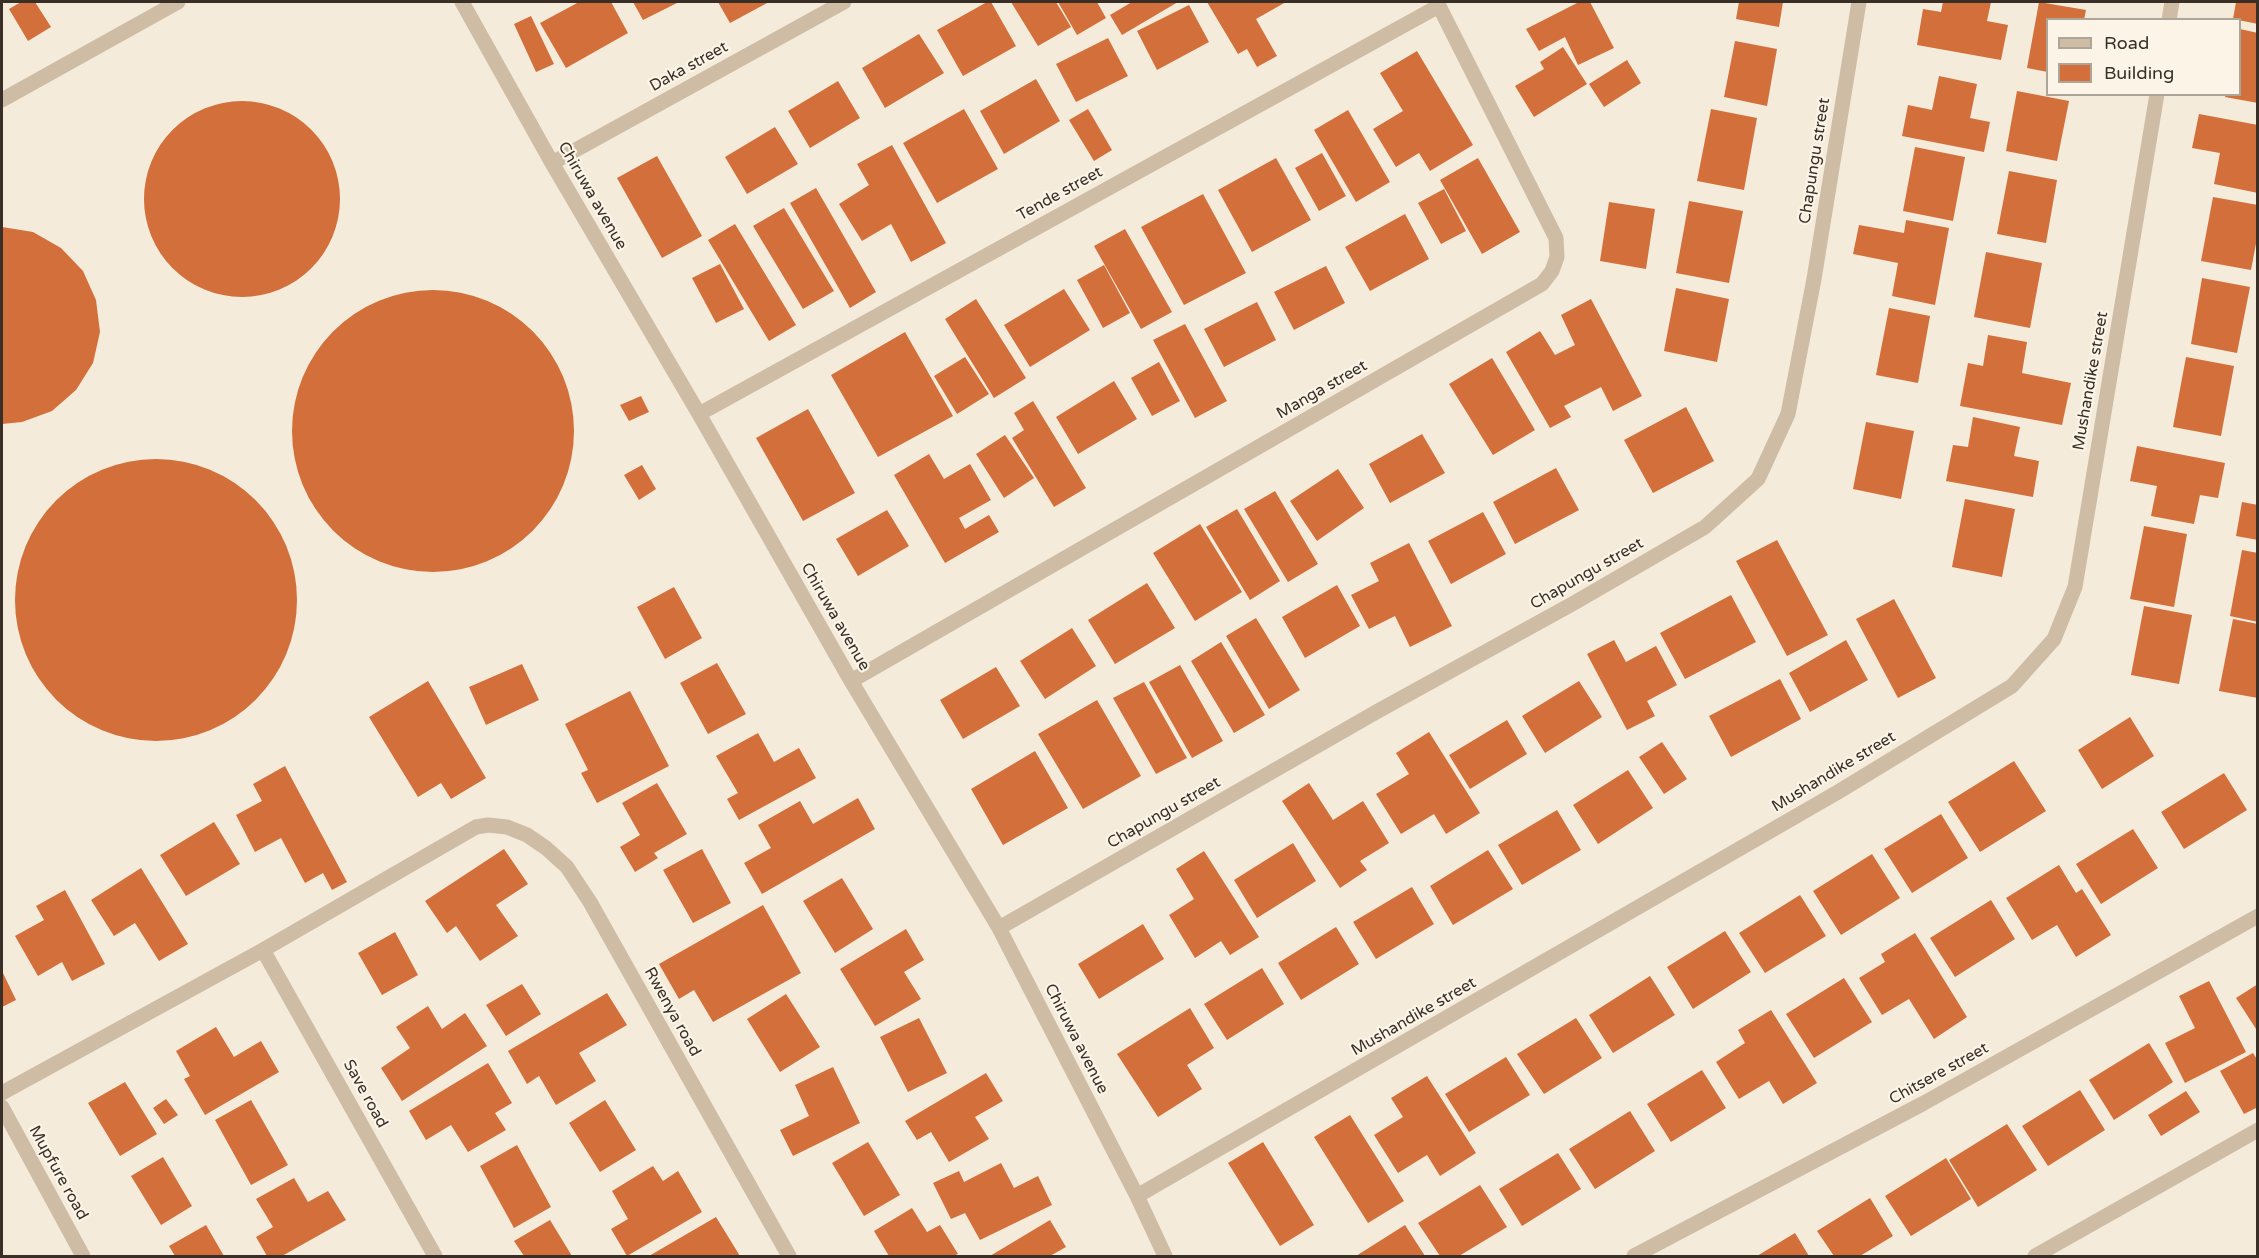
<!DOCTYPE html>
<style>
body{margin:0}
#map{position:relative;width:2259px;height:1258px;overflow:hidden;background:#f4ebda;font-family:"Varela Round",sans-serif}
canvas{display:block}
.frame{position:absolute;inset:0;border:3px solid #392f27;pointer-events:none}
.legend{position:absolute;left:2046px;top:18px;width:195px;height:78px;box-sizing:border-box;background:#fbf4e7;border:2px solid #ada59a;margin:0;padding:8px 10px;list-style:none;font-size:18px;color:#392f27}
.legend li{display:flex;align-items:center;gap:12px;height:30px}
.legend b{width:30px;border:2px solid #ada59a}
</style>
<div id="map">
<canvas width="2259" height="1258"></canvas>
<div class="frame"></div>
<ul class="legend">
<li><b style="height:8px;background:#cebca5"></b>Road</li>
<li><b style="height:16px;background:#d36f3a"></b>Building</li>
</ul>
</div>
<script>
const ctx = document.querySelector('canvas').getContext('2d');
ctx.lineJoin = 'round';
function fill(path, color) { ctx.fillStyle = color; ctx.fill(path, 'evenodd'); }
const shape = rows => new Path2D(rows.map(r => 'M' + r).join(''));
function strokePath(path, color, width, dash) { ctx.strokeStyle = color; ctx.lineWidth = width; ctx.lineCap = dash ? 'butt' : 'round'; ctx.setLineDash(dash || []); ctx.stroke(path); }
function label(font, color, halo, rows, align = 'center') {
  ctx.font = font + ' "Varela Round",sans-serif'; ctx.lineWidth = 4.5; ctx.setLineDash([]); ctx.textBaseline = 'middle'; ctx.strokeStyle = halo; ctx.fillStyle = color; for (const [text, x, y, turn = 0] of rows) {
    ctx.save(); ctx.translate(x, y); ctx.rotate((+turn || 0) * Math.PI / 180); ctx.textAlign = isNaN(turn) ? turn : align; if (halo) ctx.strokeText(text, 0, 0); ctx.fillText(text, 0, 0); ctx.restore();
  }
}
const building = shape([
 [21,2,35,2,51,27,28,41,9,9],
 [579,2,611,2,628,33,566,68,540,23],
 [633,2,679,2,643,20],
 [718,2,769,2,730,23],
 [987,2,991,2,1016,46,963,76,937,30],
 [1011,2,1056,2,1071,27,1038,46],
 [1058,2,1097,2,1106,18,1077,35],
 [1132,2,1178,2,1122,35,1110,15],
 [1207,2,1286,2,1256,19,1277,56,1257,67,1247,49,1238,54],
 [1579,2,1590,2,1614,48,1578,65,1565,37,1539,51,1526,29],
 [1739,2,1783,2,1779,27,1736,19],
 [1943,2,1991,2,1987,21,2008,25,2001,60,1917,45,1923,9,1941,12],
 [2039,2,2086,10,2084,20,2048,20,2048,72,2027,68],
 [2236,2,2258,2,2258,24,2233,19],
 [1189,5,1209,42,1157,70,1137,31],
 [531,16,554,64,536,72,514,24],
 [2240,29,2258,33,2258,103,2225,97,2226,94,2240,94],
 [919,34,944,73,885,108,862,68],
 [1108,38,1128,76,1076,102,1056,64],
 [1735,41,1777,49,1767,106,1724,97],
 [1563,47,1587,84,1534,117,1515,86,1544,69,1540,62],
 [1417,51,1473,145,1430,171,1419,153,1396,167,1373,129,1403,111,1380,73],
 [1627,60,1641,83,1604,107,1589,84],
 [1939,76,1977,84,1970,118,1990,122,1984,152,1902,136,1908,105,1932,110],
 [1036,79,1060,121,1004,154,980,111],
 [838,81,860,118,810,148,788,111],
 [2017,91,2069,101,2057,161,2006,151],
 '144 199a98 98 0 1 1 196 0a98 98 0 1 1-196 0Z',
 [964,109,998,169,937,203,903,143],
 [1088,109,1112,150,1094,161,1069,120],
 [1711,109,1757,118,1744,190,1697,181],
 [1348,110,1390,182,1356,202,1314,130],
 [2199,114,2258,125,2258,193,2214,184,2220,153,2192,148],
 [775,127,798,164,747,194,725,157],
 [892,145,946,243,911,262,891,224,862,241,839,204,869,185,857,164],
 [1915,147,1965,157,1953,221,1903,211],
 [1322,153,1346,196,1319,211,1295,168],
 [657,156,702,236,662,258,617,178],
 [1276,158,1311,220,1252,252,1218,190],
 [1478,158,1520,232,1482,254,1440,180],
 [2009,171,2057,180,2046,243,1997,234],
 [816,188,876,292,850,308,790,203],
 [1444,189,1466,231,1441,244,1418,203],
 [1203,194,1246,273,1184,305,1141,227],
 [2213,197,2258,205,2258,233,2251,270,2201,261],
 [1689,201,1743,211,1729,283,1676,273],
 [1609,202,1655,209,1646,269,1600,261],
 [784,208,834,291,803,309,753,226],
 [1405,214,1429,259,1370,291,1345,247],
 [1906,220,1949,228,1935,305,1892,296,1898,263,1853,254,1859,225,1904,233],
 [735,224,796,325,769,341,708,240],
 [2,227,33,232,61,248,83,271,96,300,100,332,93,363,76,390,52,411,22,422,2,424],
 [1125,229,1172,312,1141,329,1094,246],
 [1986,252,2042,263,2030,328,1974,317],
 [720,264,744,309,716,323,692,278],
 [1104,265,1130,313,1103,328,1077,280],
 [1326,266,1345,303,1294,330,1274,292],
 [2202,278,2250,287,2237,353,2191,344],
 [1676,288,1729,299,1717,362,1664,351],
 [1064,289,1090,330,1030,367,1004,325],
 '292 431a141 141 0 1 1 282 0a141 141 0 1 1-282 0Z',
 [976,299,1026,378,994,398,945,319],
 [1591,299,1642,396,1613,411,1601,387,1564,406,1571,417,1550,428,1506,352,1540,331,1555,355,1575,345,1561,315],
 [1257,302,1276,340,1224,367,1204,329],
 [1889,308,1930,316,1918,383,1876,375],
 [1185,324,1227,401,1195,418,1153,340],
 [905,332,953,416,878,457,831,375],
 [1988,335,2027,342,2022,373,2071,383,2062,425,1960,406,1968,363,1983,366],
 [965,357,989,394,957,414,934,376],
 [2186,357,2234,366,2221,436,2173,427],
 [1492,358,1535,430,1493,455,1449,384],
 [1159,362,1180,401,1152,416,1131,378],
 [1114,381,1137,419,1078,454,1056,417],
 [641,396,649,412,629,421,620,405],
 [1033,401,1086,488,1054,507,1012,438,1024,430,1014,413],
 [1686,407,1714,461,1653,493,1624,440],
 [808,409,855,493,803,521,756,438],
 [1973,417,2020,427,2014,456,2039,461,2033,497,1946,481,1953,445,1968,447],
 [1866,422,1914,431,1901,499,1853,489],
 [1422,434,1445,473,1390,503,1369,464],
 [1005,435,1034,478,1004,498,976,454],
 [2137,446,2225,463,2218,498,2200,495,2194,524,2151,516,2157,486,2130,481],
 [929,454,944,479,970,464,991,500,959,518,965,529,989,515,999,532,945,563,894,475],
 '15 600a141 141 0 1 1 282 0a141 141 0 1 1-282 0Z',
 [642,465,656,489,639,500,624,475],
 [1556,468,1579,510,1515,544,1493,502],
 [1338,469,1364,508,1317,541,1290,501],
 [1275,491,1318,564,1288,582,1244,509],
 [1965,499,2015,509,2002,577,1952,567],
 [2242,502,2258,505,2258,540,2236,536],
 [1237,509,1280,581,1250,600,1206,527],
 [887,510,909,546,858,576,836,539],
 [1483,512,1506,554,1451,584,1428,541],
 [1200,524,1242,592,1195,621,1153,553],
 [2144,526,2187,534,2174,607,2130,599],
 [1777,540,1828,635,1787,656,1736,561],
 [1409,543,1452,626,1410,647,1395,616,1369,629,1351,595,1379,581,1370,563],
 [2242,550,2258,553,2258,622,2230,616],
 [1147,583,1175,628,1115,664,1088,620],
 [1337,585,1360,626,1305,658,1282,617],
 [674,587,702,638,665,659,637,607],
 [1731,595,1756,642,1685,679,1660,633],
 [1894,599,1936,678,1898,698,1856,619],
 [2144,606,2192,615,2179,684,2131,675],
 [1256,618,1300,690,1269,709,1226,636],
 [2233,619,2258,624,2258,698,2219,691],
 [1072,628,1096,666,1045,699,1020,661],
 [1614,640,1626,662,1656,646,1677,685,1647,701,1655,716,1627,730,1587,654],
 [1846,640,1868,680,1810,712,1789,673],
 [1221,642,1265,715,1234,733,1191,661],
 [717,663,746,714,708,734,680,683],
 [522,664,539,700,486,725,469,687],
 [1180,665,1223,741,1192,758,1149,682],
 [996,667,1020,706,963,739,940,700],
 [1780,679,1801,719,1731,757,1709,716],
 [428,681,486,778,451,799,441,783,418,797,369,717],
 [1579,681,1602,717,1545,753,1522,716],
 [1144,682,1187,758,1156,774,1113,698],
 [630,691,669,766,597,803,581,773,588,770,565,724],
 [1097,700,1141,776,1083,809,1038,734],
 [2130,717,2154,756,2102,789,2078,750],
 [1507,720,1527,754,1470,789,1449,755],
 [1429,732,1480,813,1446,834,1434,814,1401,834,1376,794,1409,774,1396,753],
 [758,733,774,762,799,748,816,778,739,820,727,799,738,793,716,756],
 [1662,742,1687,779,1664,794,1639,757],
 [1035,751,1068,808,1003,845,971,789],
 [2014,761,2046,811,1980,852,1948,802],
 [285,766,347,882,332,890,323,873,305,883,281,838,255,852,236,815,262,801,253,784],
 [1628,770,1653,808,1598,844,1573,805],
 [2224,773,2247,810,2184,849,2161,812],
 [657,783,687,834,654,853,658,858,635,872,620,847,640,835,622,803],
 [1309,783,1333,820,1363,801,1389,843,1360,861,1367,870,1340,888,1282,801],
 [858,798,875,829,762,894,744,863,771,848,758,825,800,801,813,824],
 [1557,810,1581,850,1522,885,1498,845],
 [1941,814,1968,858,1912,893,1884,849],
 [214,822,240,864,186,896,160,855],
 [2133,829,2158,868,2101,904,2076,864],
 [1293,843,1316,881,1257,918,1234,880],
 [504,849,528,884,496,905,518,936,480,961,456,926,447,933,425,901],
 [702,849,731,903,693,923,663,870],
 [1488,850,1513,889,1453,925,1430,886],
 [1204,851,1259,937,1230,955,1221,941,1195,958,1169,915,1194,899,1176,869],
 [1872,854,1900,898,1841,935,1813,891],
 [2059,865,2076,893,2082,889,2111,935,2076,957,2057,925,2032,940,2006,898],
 [141,868,188,944,159,961,135,923,114,936,91,900],
 [842,878,873,929,835,953,803,901],
 [1412,887,1434,924,1376,959,1353,922],
 [65,890,105,964,72,981,62,962,38,976,15,936,44,920,36,906],
 [1800,895,1826,936,1765,973,1739,933],
 [1991,900,2015,939,1955,977,1930,938],
 [763,905,801,973,713,1022,694,990,679,999,659,964],
 [1143,924,1164,959,1099,999,1078,964],
 [1336,927,1359,964,1301,1000,1278,963],
 [906,929,924,960,904,972,921,999,875,1026,840,969],
 [1725,931,1751,972,1693,1009,1667,967],
 [395,932,418,975,382,995,358,953],
 [1915,933,1967,1017,1934,1039,1909,999,1882,1015,1859,978,1885,962,1881,954],
 [1262,968,1284,1004,1227,1040,1204,1004],
 [2,971,16,1000,2,1007],
 [1650,976,1675,1015,1613,1053,1589,1015],
 [1844,978,1872,1022,1814,1058,1786,1014],
 [2209,981,2246,1052,2185,1083,2165,1043,2195,1028,2179,996],
 [522,984,541,1014,506,1036,486,1005],
 [2258,984,2258,1032,2236,998],
 [607,993,627,1025,579,1053,596,1081,556,1105,539,1076,527,1084,508,1051],
 [786,994,820,1047,780,1072,747,1019],
 [428,1006,442,1029,465,1013,487,1046,402,1101,381,1068,410,1048,396,1027],
 [1190,1008,1214,1048,1187,1065,1202,1089,1158,1117,1117,1054],
 [1771,1010,1817,1083,1783,1104,1769,1081,1739,1099,1716,1062,1745,1043,1738,1030],
 [919,1018,947,1073,908,1092,880,1037],
 [1576,1018,1602,1058,1544,1094,1517,1054],
 [216,1027,234,1057,261,1041,279,1072,205,1115,184,1079,190,1076,176,1051],
 [2149,1043,2173,1082,2114,1120,2089,1080],
 [2253,1053,2258,1061,2258,1107,2244,1114,2220,1071],
 [1506,1057,1530,1095,1469,1132,1445,1094],
 [488,1063,512,1103,495,1113,506,1130,468,1152,451,1125,426,1140,409,1111],
 [833,1067,860,1123,793,1156,780,1130,809,1116,795,1085],
 [1702,1070,1726,1108,1671,1142,1647,1104],
 [986,1073,1003,1101,975,1117,989,1139,949,1162,931,1132,917,1140,905,1121],
 [1427,1076,1476,1153,1440,1176,1427,1155,1398,1173,1374,1135,1403,1117,1391,1098],
 [125,1082,157,1134,120,1156,88,1103],
 [2080,1090,2105,1130,2048,1166,2022,1126],
 [2186,1091,2200,1112,2161,1136,2148,1115],
 [166,1099,178,1115,164,1124,153,1108],
 [251,1100,288,1165,251,1185,215,1120],
 [605,1100,636,1150,600,1172,569,1123],
 [1630,1111,1655,1151,1595,1189,1569,1149],
 [1350,1115,1404,1201,1368,1223,1314,1137],
 [2007,1124,2037,1170,1978,1207,1949,1160],
 [868,1142,900,1195,864,1216,832,1163],
 [1263,1142,1314,1225,1280,1246,1228,1163],
 [517,1145,551,1207,514,1228,480,1166],
 [1558,1153,1581,1189,1522,1226,1499,1189],
 [163,1157,192,1206,161,1225,131,1176],
 [1946,1158,1971,1199,1911,1236,1885,1196],
 [1001,1163,1014,1188,1038,1176,1052,1205,980,1240,965,1213,951,1219,933,1183,959,1171,964,1182],
 [653,1166,663,1181,678,1171,702,1212,627,1256,611,1229,628,1219,612,1191],
 [294,1178,308,1202,328,1191,346,1220,282,1256,267,1256,256,1237,273,1227,256,1199],
 [1480,1185,1507,1227,1459,1256,1440,1256,1418,1223],
 [1870,1198,1893,1236,1860,1256,1834,1256,1817,1231],
 [912,1208,927,1232,940,1225,958,1254,953,1256,889,1256,874,1231],
 [716,1217,740,1256,649,1256],
 [550,1220,572,1256,524,1256,514,1241],
 [1050,1220,1066,1247,1050,1256,990,1256],
 [206,1225,224,1256,175,1256,169,1246],
 [1405,1225,1425,1256,1356,1256],
 [1795,1233,1809,1256,1757,1256]
]);
const minor = shape([
 [462,2,552,163,699,414,851,681,999,928,1137,1196,1165,1256],
 [2169,20,2172,2],
 [2,100,178,2],
 [552,163,844,2],
 [699,414,1439,6],
 [851,681,1542,284,1552,271,1557,257,1556,238,1437,2],
 [999,928,1378,711,1574,603,1705,527,1758,479,1788,414,1814,279,1859,2],
 [263,950,435,1256],
 [2,1093,263,950,476,827,488,825,507,827,527,835,546,848,567,867,590,902,789,1256],
 [2,1107,83,1256],
 [1137,1196,1838,792,2012,686,2054,639,2075,587,2157,94],
 [1634,1256,1924,1103,2258,916],
 [2035,1256,2258,1130]
]);
const streetNames = [
 ["Daka street",689,67,-29],
 ["Chapungu street",1815,161,-81],
 ["Tende street",1060,194,-29],
 ["Chiruwa avenue",592,196,60],
 ["Mushandike street",2091,381,-80],
 ["Manga street",1322,390,-30],
 ["Chapungu street",1587,574,-30],
 ["Chiruwa avenue",835,617,60],
 ["Mushandike street",1834,772,-31],
 ["Chapungu street",1164,813,-30],
 ["Rwenya road",672,1012,61],
 ["Mushandike street",1414,1017,-30],
 ["Chiruwa avenue",1076,1039,63],
 ["Chitsere street",1939,1074,-29],
 ["Save road",365,1094,61],
 ["Mupfure road",58,1173,61]
];
fill(building, '#d36f3a');
strokePath(minor, '#cebca5', 15);
label('16px', '#392f27', '#fbf4e7', streetNames);
</script>
